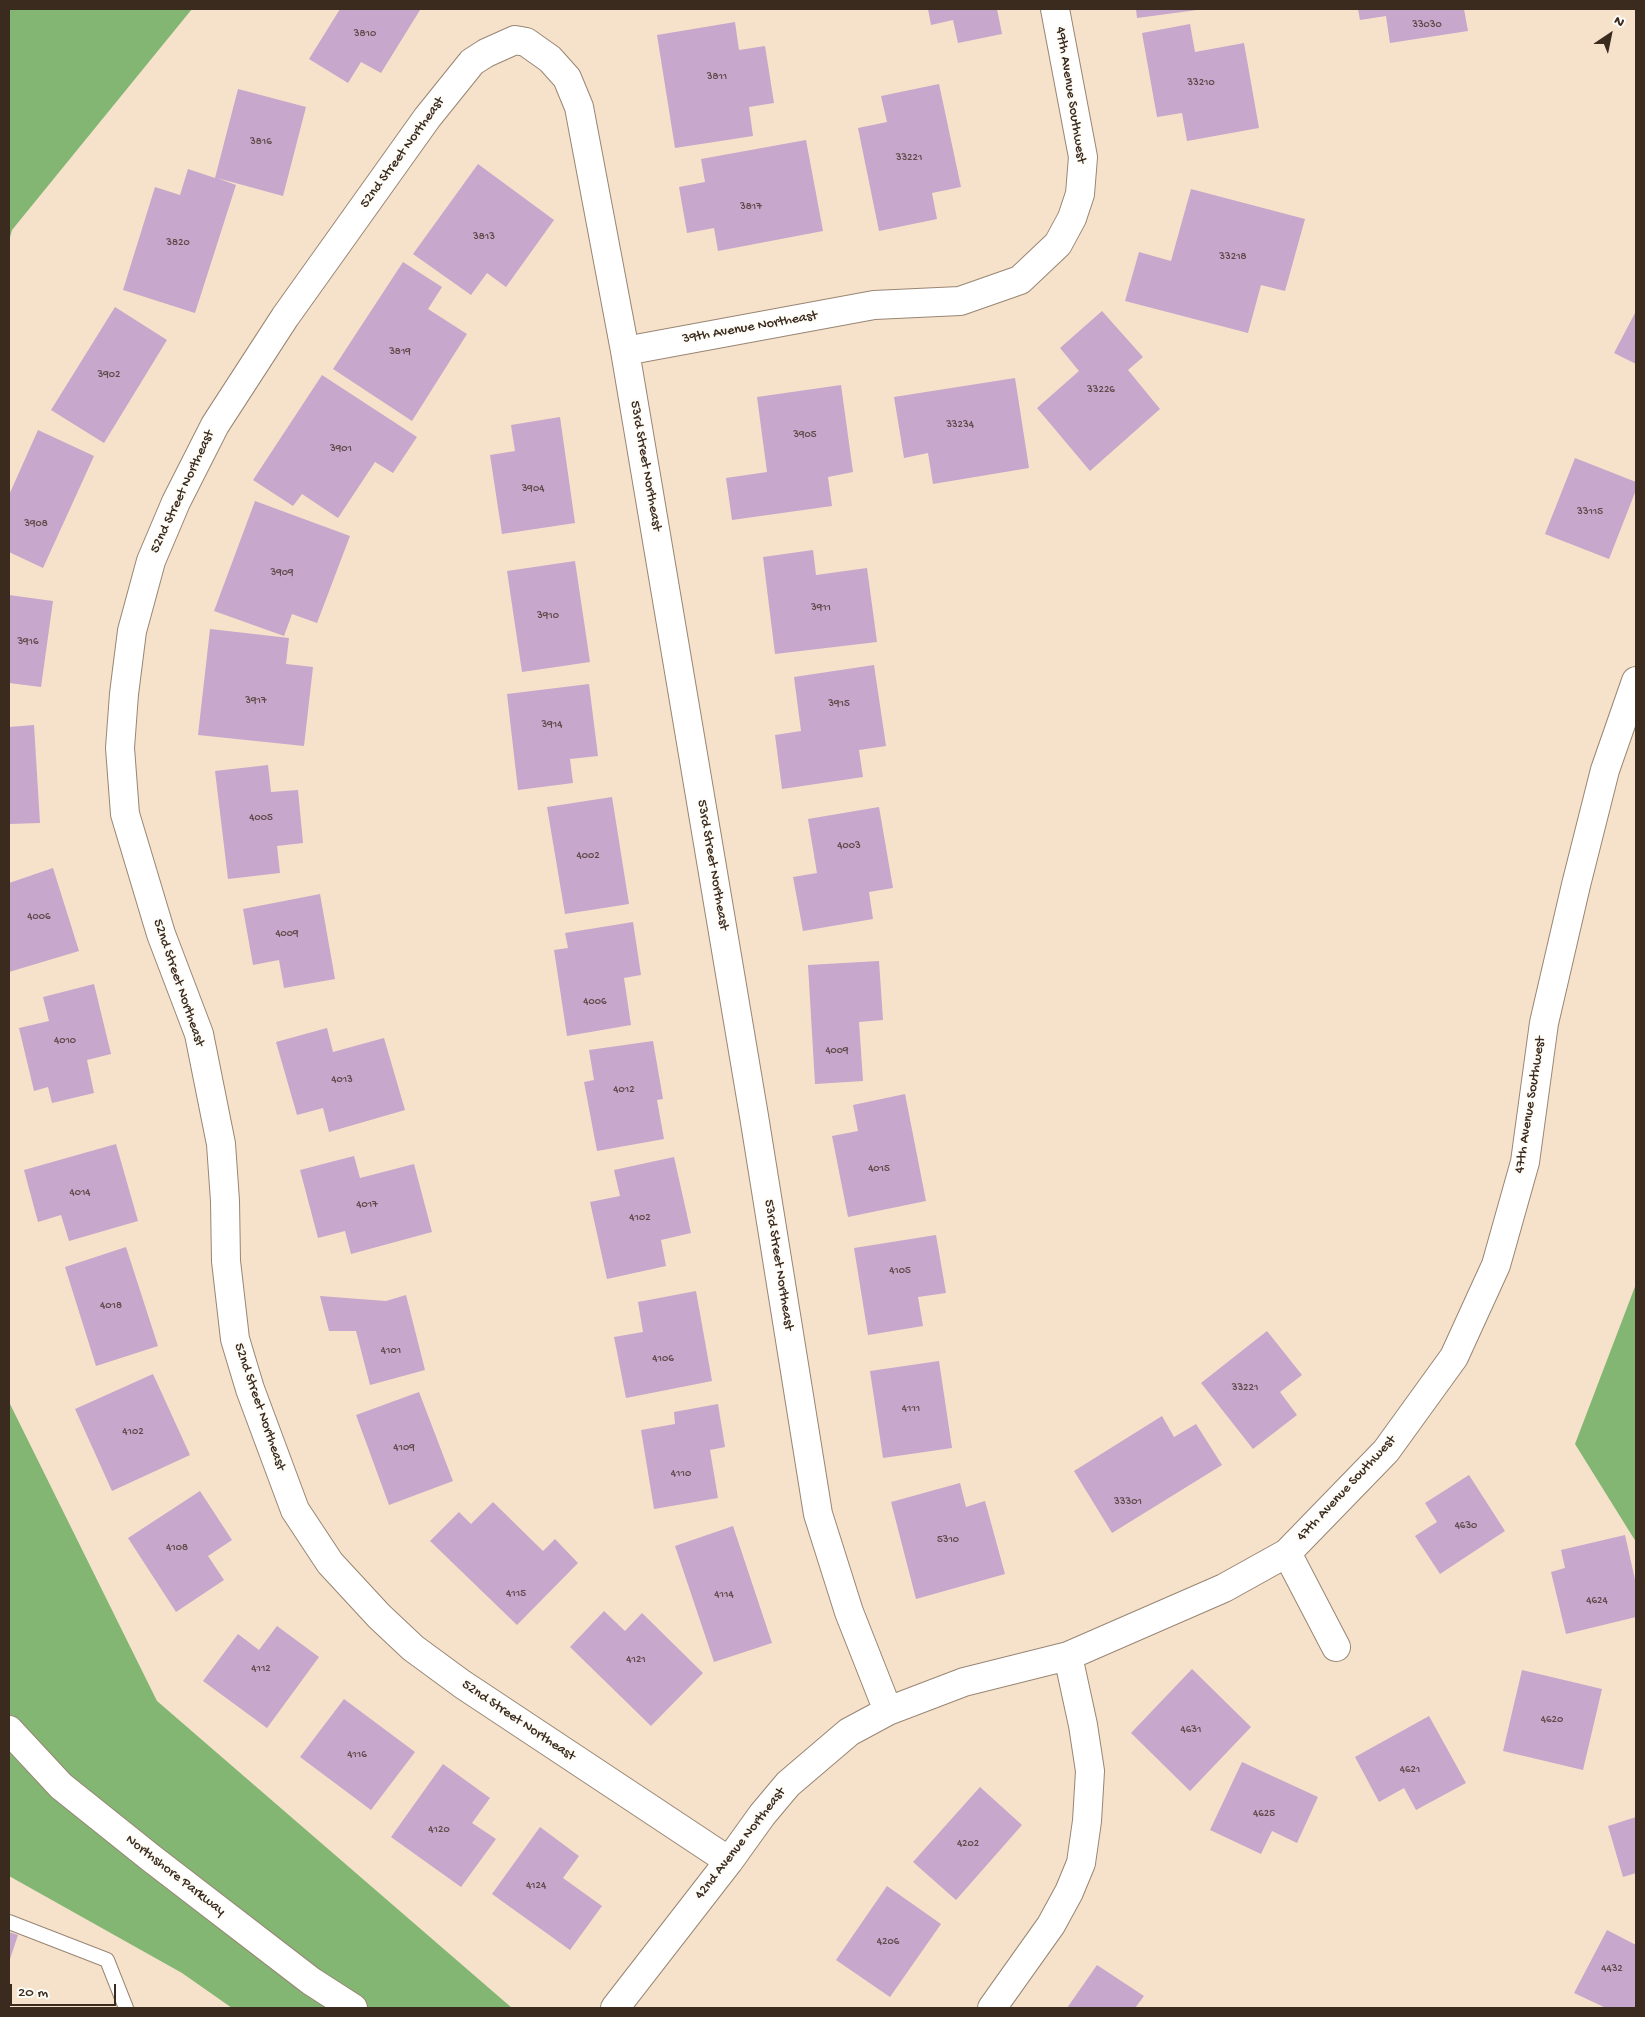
<!DOCTYPE html>
<style>
body{margin:0}
#map{position:relative;width:1645px;height:2017px;overflow:hidden;background:#f6e2cb;font-family:"Gochi Hand",sans-serif}
canvas{display:block}
.frame{position:absolute;inset:0;border:10px solid #3b2a1e;pointer-events:none}
.north{position:absolute;left:1585px;top:10px;width:50px;height:50px;-webkit-text-stroke:4px #fdfcf7;paint-order:stroke;rotate:34deg;font-size:14px;font-weight:700;line-height:20px;text-align:center;color:#3b2a1e}
.north::after{content:'';display:block;margin:auto;width:18px;height:22px;background:#3b2a1e;clip-path:polygon(50% 0,100% 100%,50% 72%,0 100%)}
.scale{position:absolute;left:10px;top:1984px;width:106px;height:22px;box-sizing:border-box;border:2px solid #3b2a1e;border-top:0;padding-left:6px;font-size:15px;line-height:18px;white-space:nowrap;color:#3b2a1e;-webkit-text-stroke:4px #fdfcf7;paint-order:stroke}
</style>
<div id="map">
<canvas width="1645" height="2017"></canvas>
<div class="frame"></div>
<div class="north">N</div>
<div class="scale">20 m</div>
</div>
<script>
const ctx = document.querySelector('canvas').getContext('2d');
ctx.lineJoin = 'round';
function fill(path, color) { ctx.fillStyle = color; ctx.fill(path, 'evenodd'); }
const shape = rows => new Path2D(rows.map(r => 'M' + r).join(''));
function strokePath(path, color, width, dash) { ctx.strokeStyle = color; ctx.lineWidth = width; ctx.lineCap = dash ? 'butt' : 'round'; ctx.setLineDash(dash || []); ctx.stroke(path); }
function label(font, color, halo, rows, align = 'center') {
  ctx.font = font + ' "Gochi Hand",sans-serif'; ctx.lineWidth = 4; ctx.setLineDash([]); ctx.textBaseline = 'middle'; ctx.strokeStyle = halo; ctx.fillStyle = color; for (const [text, x, y, turn = 0] of rows) {
    ctx.save(); ctx.translate(x, y); ctx.rotate((+turn || 0) * Math.PI / 180); ctx.textAlign = isNaN(turn) ? turn : align; if (halo) ctx.strokeText(text, 0, 0); ctx.fillText(text, 0, 0); ctx.restore();
  }
}
const forest = shape([
 [9,9,192,9,12,230,9,241],
 [1636,1284,1636,1542,1575,1444],
 [9,1402,157,1701,512,2008,232,2008,182,1973,9,1876]
]);
const building = shape([
 [340,9,419,9,420,10,381,73,361,62,348,83,309,59],
 [928,9,997,9,1002,34,958,43,953,20,931,25],
 [1136,9,1196,9,1197,10,1137,18],
 [1358,9,1464,9,1468,31,1390,43,1386,16,1360,20],
 [735,22,739,50,765,46,774,103,749,107,753,136,675,148,657,35],
 [1190,24,1195,52,1244,43,1259,128,1187,141,1182,113,1157,117,1142,33],
 [939,84,961,187,932,193,937,219,879,231,858,128,887,122,881,96],
 [238,89,306,107,283,196,217,178,236,185,195,313,123,290,155,187,180,195,188,169,215,178],
 [806,140,823,231,718,251,714,228,687,233,679,187,705,182,701,159],
 [478,164,554,220,506,287,487,273,471,295,413,254],
 [1191,189,1305,219,1285,291,1261,285,1248,333,1125,301,1139,252,1171,261],
 [403,262,442,287,428,309,467,334,412,421,333,369],
 [115,307,167,340,104,443,51,410],
 [1102,311,1143,357,1128,370,1160,409,1090,471,1037,408,1079,371,1060,348],
 [1636,311,1636,364,1614,353],
 [322,375,417,437,393,473,375,462,338,518,302,494,293,506,253,480],
 [1015,378,1029,468,933,484,928,453,904,458,894,397],
 [841,385,853,472,828,477,832,506,732,520,726,478,767,472,757,397],
 [560,417,575,523,502,534,490,455,515,451,511,425],
 [38,430,94,456,43,568,9,552,9,495],
 [1575,458,1636,482,1636,490,1609,559,1545,534],
 [255,501,350,536,317,623,292,614,284,636,214,611],
 [813,550,816,575,867,568,877,642,775,654,763,557],
 [575,561,590,662,522,672,507,571],
 [9,595,53,601,41,687,9,683],
 [210,629,289,638,286,664,313,667,304,746,198,735],
 [874,665,886,746,859,750,863,777,782,789,775,735,801,731,794,677],
 [589,684,598,756,570,759,573,783,518,790,507,694],
 [34,725,40,823,9,824,9,727],
 [268,765,271,792,298,790,303,843,277,846,280,873,228,879,215,771],
 [612,797,629,904,565,914,547,807],
 [879,807,893,888,869,892,873,919,803,931,793,877,817,873,808,819],
 [53,868,79,951,9,972,9,883],
 [320,894,335,979,284,988,279,960,253,965,243,909],
 [633,922,641,975,624,978,631,1025,567,1036,554,950,568,948,565,933],
 [879,961,883,1020,859,1022,863,1081,815,1084,808,965],
 [94,984,111,1054,87,1060,94,1093,52,1103,48,1087,34,1091,19,1028,49,1021,43,997],
 [327,1028,333,1052,384,1038,405,1110,329,1132,323,1108,297,1115,276,1042],
 [653,1041,663,1099,657,1100,664,1139,597,1151,584,1082,594,1080,589,1050],
 [905,1094,926,1201,848,1217,832,1136,858,1131,853,1105],
 [116,1144,138,1221,69,1241,61,1215,38,1222,24,1170],
 [354,1156,360,1178,414,1164,432,1232,351,1254,345,1231,318,1238,300,1170],
 [674,1157,691,1233,661,1240,666,1266,607,1279,590,1202,620,1196,614,1170],
 [936,1235,946,1293,918,1297,923,1326,868,1335,854,1248],
 [126,1247,158,1346,96,1366,65,1267],
 [696,1291,712,1381,626,1398,614,1337,643,1332,638,1302],
 [406,1295,425,1370,370,1385,356,1331,329,1331,320,1296,386,1301],
 [1267,1331,1302,1375,1280,1392,1297,1415,1253,1449,1201,1383],
 [939,1361,952,1448,883,1458,870,1371],
 [153,1374,190,1455,112,1491,75,1409],
 [419,1392,453,1481,389,1505,356,1415],
 [718,1404,725,1447,710,1450,718,1498,654,1509,641,1430,675,1424,674,1412],
 [1162,1416,1174,1437,1196,1424,1222,1465,1112,1533,1074,1471],
 [1469,1475,1505,1531,1440,1574,1415,1536,1437,1522,1425,1503],
 [960,1483,966,1507,985,1501,1005,1574,916,1599,891,1502],
 [200,1491,232,1540,208,1556,224,1580,176,1612,128,1538],
 [493,1502,543,1551,555,1539,578,1563,517,1625,430,1541,459,1512,471,1524],
 [733,1526,772,1643,714,1662,675,1546],
 [1625,1535,1636,1584,1636,1617,1566,1634,1551,1572,1565,1568,1561,1550],
 [604,1611,625,1631,642,1613,703,1673,651,1726,570,1647],
 [277,1626,319,1657,267,1728,203,1681,238,1634,259,1650],
 [1192,1669,1251,1727,1190,1791,1131,1733],
 [1522,1670,1602,1689,1583,1770,1503,1751],
 [344,1699,415,1752,371,1810,300,1757],
 [1429,1716,1466,1783,1416,1810,1404,1788,1379,1802,1355,1757],
 [1242,1762,1318,1797,1297,1843,1272,1831,1261,1854,1210,1830],
 [443,1764,490,1798,472,1823,496,1839,461,1887,391,1837],
 [980,1787,1022,1825,956,1900,913,1862],
 [1636,1817,1636,1873,1623,1877,1608,1826],
 [540,1827,579,1856,563,1878,602,1906,570,1950,492,1894],
 [887,1886,941,1924,890,1997,836,1960],
 [1607,1930,1636,1945,1636,2008,1606,2008,1574,1993],
 [9,1932,18,1935,9,1962],
 [1097,1965,1144,1996,1135,2008,1067,2008]
]);
const service = shape([
 [9,1922,107,1960,126,2008]
]);
const minor = shape([
 [625,351,874,305,960,301,1020,280,1058,244,1072,218,1080,194,1083,157,1055,9],
 [1287,1553,1336,1647],
 [729,1861,462,1684,413,1648,379,1616,330,1563,295,1510,250,1389,235,1339,226,1261,225,1201,221,1144,199,1034,161,934,125,814,120,748,124,694,132,631,151,561,176,502,215,425,285,317,427,118,472,62,486,53,515,40,526,42,550,59,567,78,579,107,625,351,754,1116,818,1514,849,1612,888,1711],
 [615,2008,729,1861,762,1815,788,1784,849,1732,888,1711,964,1682,1068,1656,1224,1588,1287,1553,1386,1451,1454,1357,1496,1265,1525,1162,1544,1023,1576,885,1605,770,1636,681],
 [992,2008,1051,1925,1069,1892,1081,1863,1087,1821,1090,1771,1083,1725,1068,1656]
]);
const tertiary = shape([
 [9,1730,61,1786,151,1858,311,1981,353,2008]
]);
const numberNames = [
 ["33030",1427,25],
 ["3810",365,34],
 ["3811",717,77],
 ["33210",1201,83],
 ["3816",261,142],
 ["33221",909,158],
 ["3817",751,207],
 ["3813",484,237],
 ["3820",178,243],
 ["33218",1233,257],
 ["3819",400,352],
 ["3902",109,375],
 ["33226",1101,390],
 ["33234",960,425],
 ["3905",805,435],
 ["3901",341,449],
 ["3904",533,489],
 ["33115",1590,512],
 ["3908",36,524],
 ["3909",282,573],
 ["3911",821,608],
 ["3910",548,616],
 ["3916",28,642],
 ["3917",256,701],
 ["3915",839,704],
 ["3914",552,725],
 ["4005",261,818],
 ["4003",849,846],
 ["4002",588,856],
 ["4006",39,917],
 ["4009",287,934],
 ["4006",595,1002],
 ["4010",65,1041],
 ["4009",837,1051],
 ["4013",342,1080],
 ["4012",624,1090],
 ["4015",879,1169],
 ["4014",80,1193],
 ["4017",367,1205],
 ["4102",640,1218],
 ["4105",900,1271],
 ["4018",111,1306],
 ["4101",391,1351],
 ["4106",663,1359],
 ["33221",1245,1388],
 ["4111",911,1409],
 ["4102",133,1432],
 ["4109",404,1448],
 ["4110",681,1474],
 ["33301",1128,1502],
 ["4630",1466,1526],
 ["5310",948,1540],
 ["4108",177,1548],
 ["4115",516,1594],
 ["4114",724,1595],
 ["4624",1597,1601],
 ["4121",636,1660],
 ["4112",261,1669],
 ["4620",1552,1720],
 ["4631",1191,1730],
 ["4116",357,1755],
 ["4621",1410,1770],
 ["4625",1264,1814],
 ["4120",439,1830],
 ["4202",968,1844],
 ["4124",536,1886],
 ["4206",888,1942],
 ["4432",1612,1969]
];
const streetNames = [
 ["49th Avenue Southwest",1070,95,81],
 ["52nd Street Northeast",403,153,-54],
 ["39th Avenue Northeast",750,328,-10],
 ["53rd Street Northeast",645,466,80],
 ["52nd Street Northeast",183,492,-65],
 ["53rd Street Northeast",712,865,80],
 ["52nd Street Northeast",178,983,71],
 ["47th Avenue Southwest",1531,1105,-81],
 ["53rd Street Northeast",778,1265,81],
 ["52nd Street Northeast",259,1407,71],
 ["47th Avenue Southwest",1347,1489,-47],
 ["52nd Street Northeast",518,1721,34],
 ["42nd Avenue Northeast",741,1844,-52],
 ["Northshore Parkway",175,1876,38]
];
fill(forest, '#82b672');
fill(building, '#c7a7cb');
strokePath(service, '#988674', 16);
strokePath(minor, '#988674', 30);
strokePath(tertiary, '#988674', 30);
strokePath(service, '#fff', 14);
strokePath(minor, '#fff', 28);
strokePath(tertiary, '#fff', 28);
label('11px', '#5e4949', null, numberNames);
label('14px', '#3b2a1e', '#fdfcf7', streetNames);
</script>
